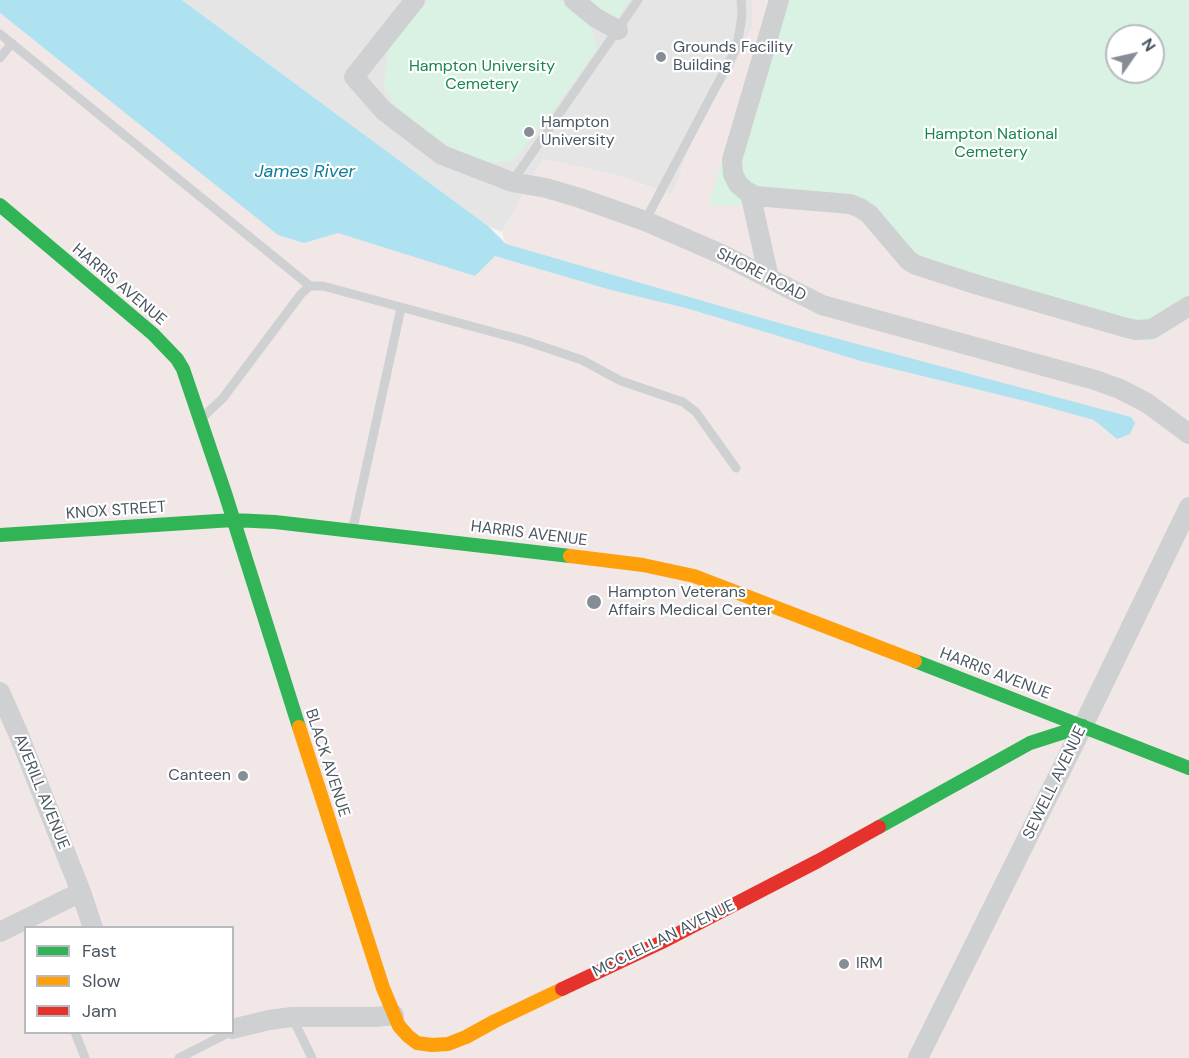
<!DOCTYPE html>
<style>
body{margin:0}
#map{position:relative;width:1189px;height:1058px;overflow:hidden;background:#f4f4f4;font-family:"DM Sans",sans-serif}
canvas{display:block}
.legend{position:absolute;left:24px;top:926px;width:210px;height:108px;box-sizing:border-box;background:#fff;border:2px solid #b7bbc0;margin:0;padding:8px 10px;list-style:none;font-size:18px;color:#4a5661}
.legend li{display:flex;align-items:center;gap:12px;height:30px}
.legend b{width:30px;border:2px solid #b7bbc0}
.north{position:absolute;left:1105px;top:24px;width:60px;height:60px;box-sizing:border-box;background:#fff;border:2px solid #b7bbc0;border-radius:50%;rotate:56deg;font-size:16px;font-weight:700;line-height:24px;text-align:center;color:#4a5661}
.north::after{content:'';display:block;margin:auto;width:21px;height:27px;background:#868d94;clip-path:polygon(50% 0,100% 100%,50% 72%,0 100%)}
</style>
<div id="map">
<canvas width="1189" height="1058"></canvas>
<ul class="legend">
<li><b style="height:8px;background:#30b455"></b>Fast</li>
<li><b style="height:8px;background:#ff9f0a"></b>Slow</li>
<li><b style="height:8px;background:#e5322d"></b>Jam</li>
</ul>
<div class="north">N</div>
</div>
<script>
const ctx = document.querySelector('canvas').getContext('2d');
ctx.lineJoin = 'round';
function fill(path, color) { ctx.fillStyle = color; ctx.fill(path, 'evenodd'); }
const shape = rows => new Path2D(rows.map(r => 'M' + r).join(''));
function strokePath(path, color, width, dash) { ctx.strokeStyle = color; ctx.lineWidth = width; ctx.lineCap = dash ? 'butt' : 'round'; ctx.setLineDash(dash || []); ctx.stroke(path); }
function label(font, color, halo, rows, align = 'center') {
  ctx.font = font + ' "DM Sans",sans-serif'; ctx.lineWidth = 4.5; ctx.setLineDash([]); ctx.textBaseline = 'middle'; ctx.strokeStyle = halo; ctx.fillStyle = color; for (const [text, x, y, turn = 0] of rows) {
    ctx.save(); ctx.translate(x, y); ctx.rotate((+turn || 0) * Math.PI / 180); ctx.textAlign = isNaN(turn) ? turn : align; if (halo) ctx.strokeText(text, 0, 0); ctx.fillText(text, 0, 0); ctx.restore();
  }
}
const education = shape([
 [182,0,752,0,752,27,731,75,706,105,672,195,619,176,543,159,502,232,488,226]
]);
const medical = shape([
 [752,0,1189,0,1189,1058,0,1058,0,13,278,235,304,243,338,232,475,276,506,244,502,232,543,159,619,176,672,195,706,105,731,75,752,27],
 [1117,36,1153,36,1153,72,1117,72],
 [26,928,232,928,232,1032,26,1032]
]);
const green = shape([
 [429,0,560,0,586,18,590,24,594,36,597,50,544,123,513,161,493,163,461,154,426,132,396,107,384,88,386,65,390,47],
 [584,0,630,0,616,21],
 [769,0,1189,0,1189,318,1150,342,907,269,893,258,876,230,848,211,709,205],
 [1117,36,1153,36,1153,72,1117,72]
]);
const water = shape([
 [0,0,182,0,488,226,506,244,786,325,1131,417,1135,423,1130,434,1117,439,1094,420,1033,403,861,361,686,308,611,290,495,256,475,276,338,233,304,243,278,235,0,13]
]);
const lane = shape([
 [0,34,310,286,323,286,526,341,582,360,621,381,683,402,696,412,736,468],
 [0,58,12,43],
 [512,182,638,0],
 [645,221,737,47,742,15,741,0],
 [203,417,223,398,301,294,310,286],
 [353,528,401,308],
 [292,1017,312,1058],
 [75,1032,85,1058],
 [179,1058,230,1032]
]);
const street = shape([
 [415,0,354,77,384,111,442,155,512,182,546,188,580,198,645,221,721,254,822,305,1095,380,1120,389,1147,403,1189,434],
 [574,0,596,18,618,30],
 [779,0,732,160,733,174,738,184,746,191,755,196,850,204,860,208,869,214,909,261,916,265,978,285,1127,328,1136,330,1152,329,1189,306],
 [750,193,769,278],
 [0,692,18,733,81,892,93,928],
 [0,932,81,892],
 [232,1029,269,1020,292,1017,375,1017,394,1015],
 [918,1058,1083,726,1189,507]
]);
const fast = shape([
 [0,205,153,334,177,359,183,369,225,493,299,727],
 [0,535,233,520,275,522,570,556],
 [915,661,1189,768],
 [879,827,1030,743,1083,726]
]);
const slow = shape([
 [570,556,643,565,694,576,915,661],
 [299,727,383,988,399,1026,408,1036,417,1043,432,1045,448,1044,466,1037,495,1021,562,989]
]);
const jam = shape([
 [562,989,662,942,818,861,879,827]
]);
const markers = [
 [661,57,6,"#868d94"],
 [529,132,6,"#868d94"],
 [594,602,8,"#868d94"],
 [243,776,6,"#868d94"],
 [844,964,6,"#868d94"]
];
const poiNames = [
 ["Grounds Facility",673,48],
 ["Building",673,66],
 ["Hampton",541,123],
 ["University",541,141],
 ["Hampton Veterans",608,593],
 ["Affairs Medical Center",608,611],
 ["Canteen",231,776,"right"],
 ["IRM",856,964]
];
const parkNames = [
 ["Hampton University",482,67],
 ["Cemetery",482,85],
 ["Hampton National",991,135],
 ["Cemetery",991,153]
];
const streetNames = [
 ["SHORE ROAD",761,275,27],
 ["HARRIS AVENUE",119,285,40],
 ["KNOX STREET",116,511,-4],
 ["HARRIS AVENUE",529,534,7],
 ["HARRIS AVENUE",995,674,21],
 ["BLACK AVENUE",327,763,72],
 ["SEWELL AVENUE",1055,783,-64],
 ["AVERILL AVENUE",41,792,68],
 ["MCCLELLAN AVENUE",664,939,-26]
];
const waterNames = [
 ["James River",305,172]
];
fill(education, '#e6e5e6');
fill(medical, '#f1e7e6');
fill(green, '#d9f2e3');
fill(water, '#aee2f0');
strokePath(lane, '#ced0d2', 9);
strokePath(street, '#ced0d2', 20);
strokePath(fast, '#30b455', 14);
strokePath(slow, '#ff9f0a', 14);
strokePath(jam, '#e5322d', 14);
for (const [x, y, r, color] of markers) { const dot = new Path2D(); dot.arc(x, y, r, 0, 2 * Math.PI); ctx.fillStyle = color; ctx.fill(dot); strokePath(dot, '#fff', 2); }
label('16px', '#4a5661', '#fff', poiNames, 'left');
label('16px', '#17864f', '#fff', parkNames);
label('16px', '#4a5661', '#fff', streetNames);
label('italic 18px', '#0c7c9b', '#fff', waterNames);
</script>
